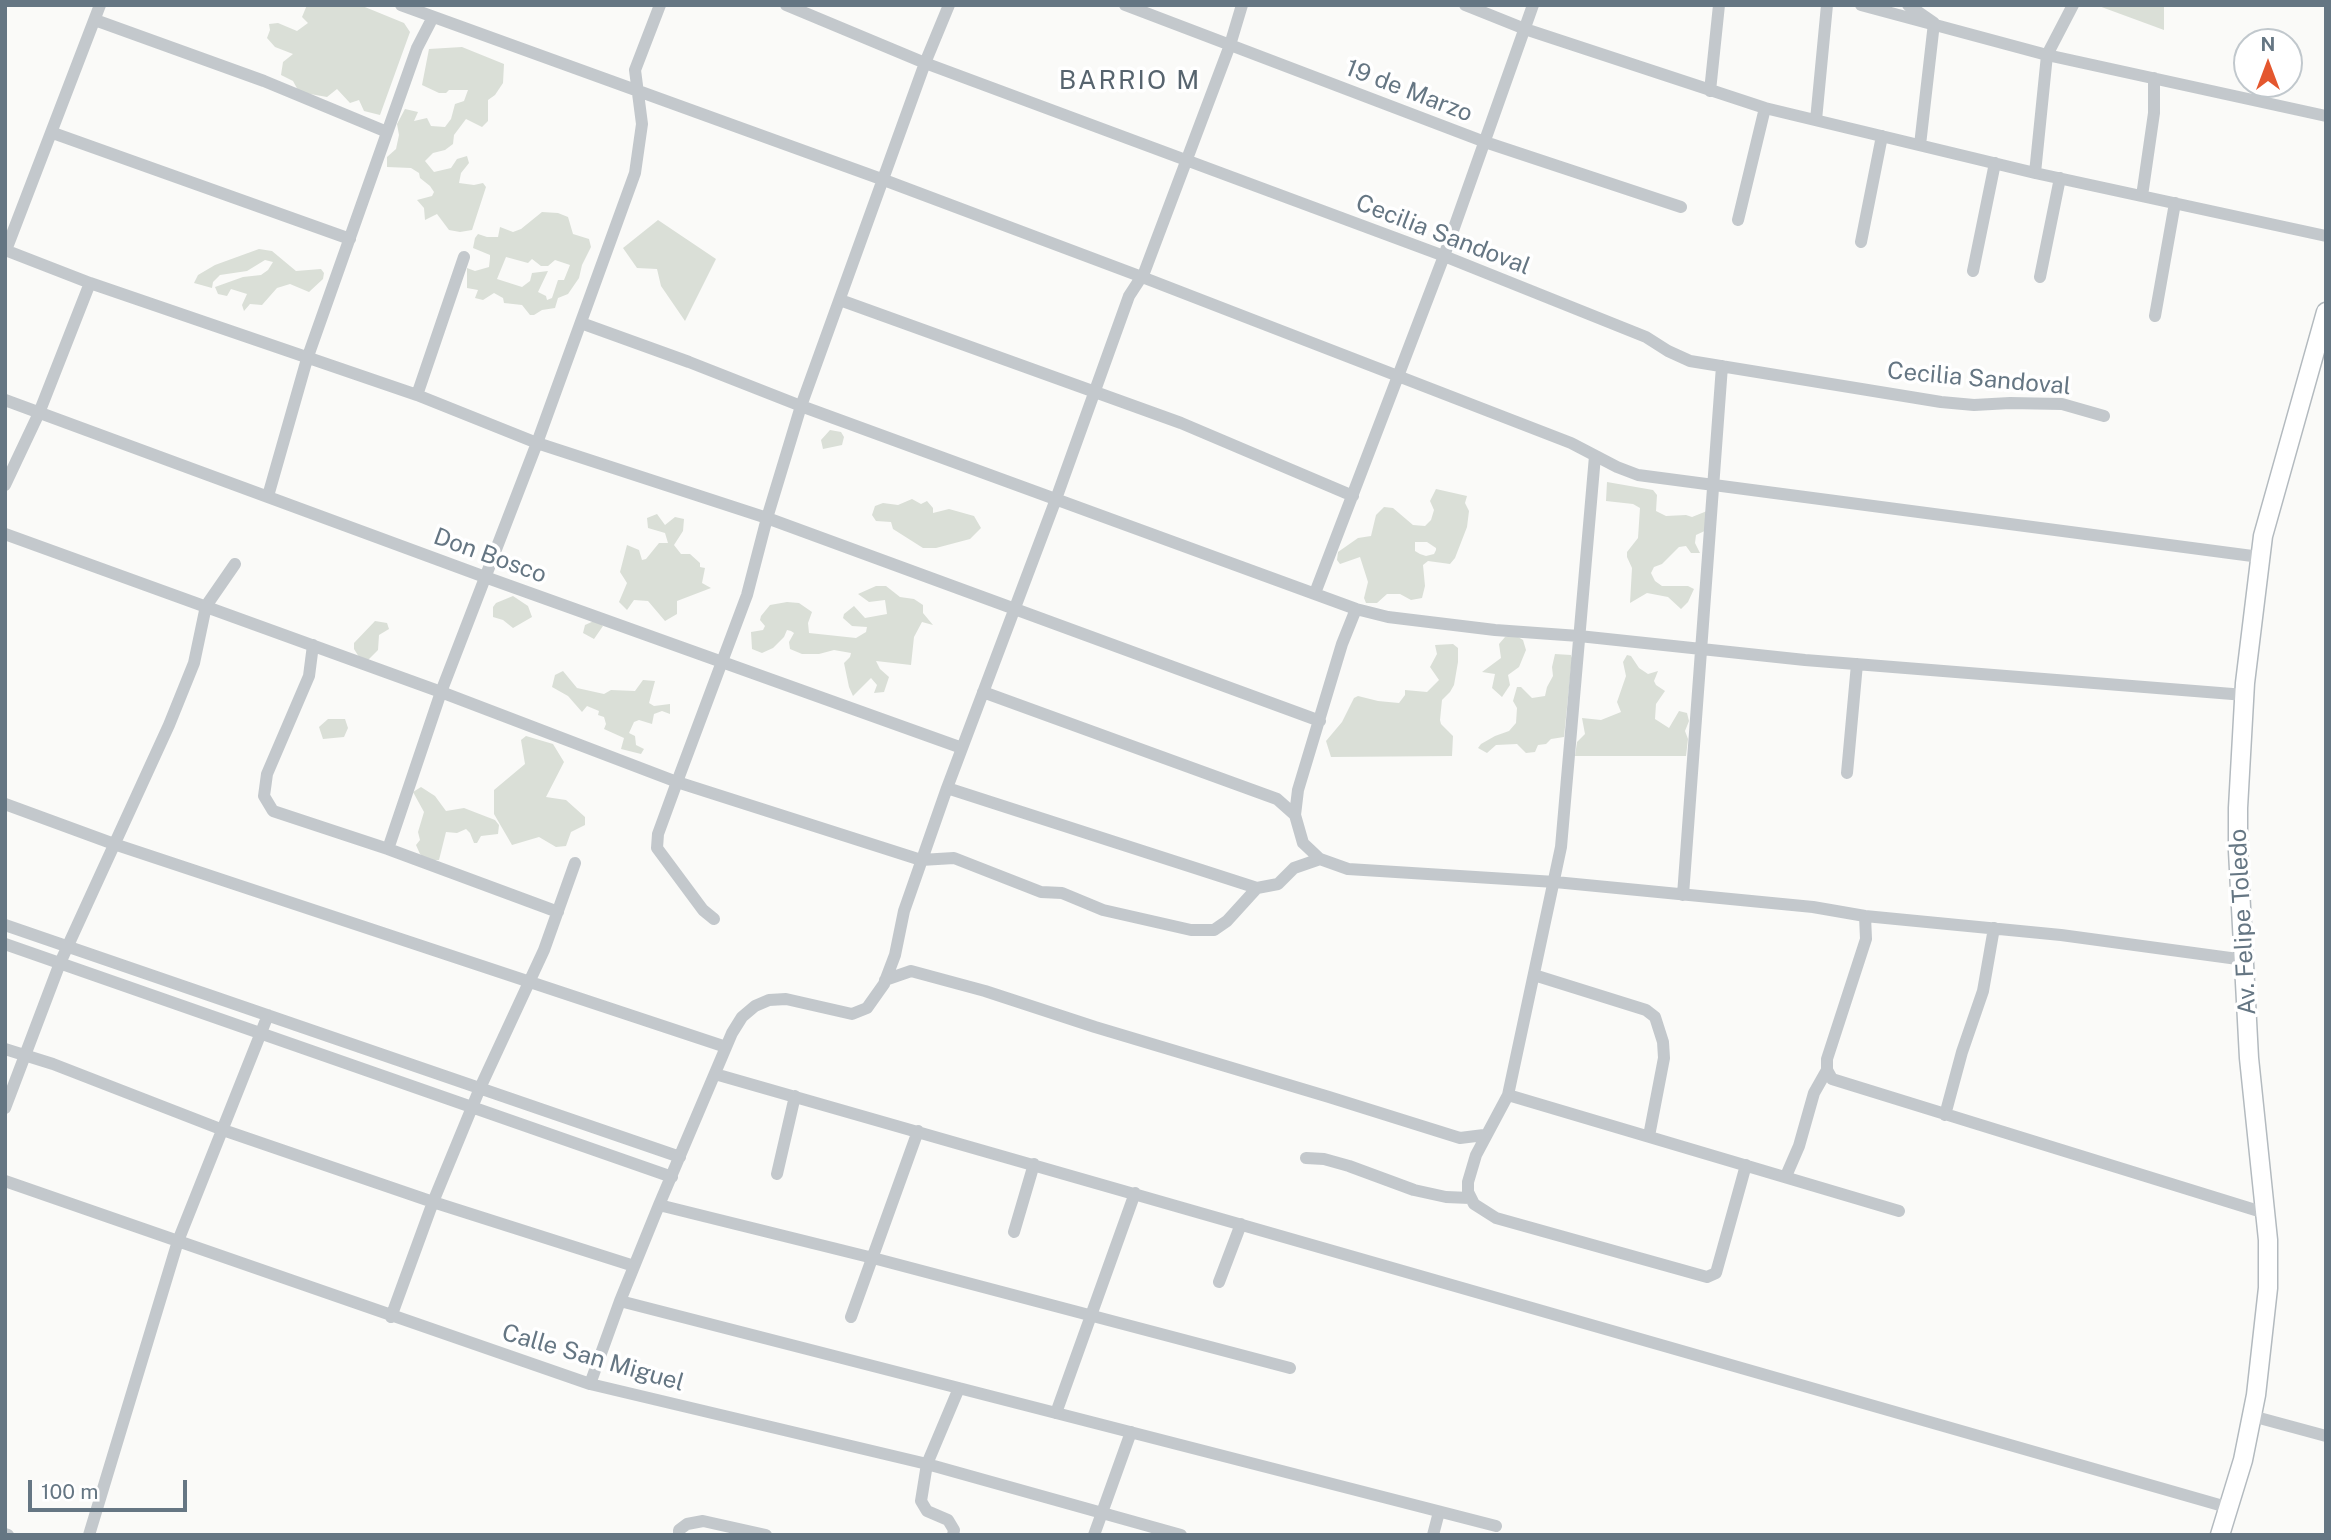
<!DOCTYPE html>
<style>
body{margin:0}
#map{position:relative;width:2331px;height:1540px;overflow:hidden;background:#fafaf8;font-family:"Public Sans",sans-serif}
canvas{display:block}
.frame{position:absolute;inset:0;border:7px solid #657683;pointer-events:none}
.north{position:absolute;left:2233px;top:28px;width:70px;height:70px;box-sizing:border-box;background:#fff;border:2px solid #c1c8cd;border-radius:50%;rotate:0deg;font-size:19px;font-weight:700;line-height:28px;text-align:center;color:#657683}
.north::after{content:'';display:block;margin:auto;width:24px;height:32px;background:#e4572e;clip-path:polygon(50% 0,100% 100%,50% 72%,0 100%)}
.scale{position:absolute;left:28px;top:1480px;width:159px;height:32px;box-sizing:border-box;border:4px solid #657683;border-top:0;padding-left:9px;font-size:21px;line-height:24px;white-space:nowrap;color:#657683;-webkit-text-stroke:5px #fff;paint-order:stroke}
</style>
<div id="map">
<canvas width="2331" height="1540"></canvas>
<div class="frame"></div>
<div class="north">N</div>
<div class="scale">100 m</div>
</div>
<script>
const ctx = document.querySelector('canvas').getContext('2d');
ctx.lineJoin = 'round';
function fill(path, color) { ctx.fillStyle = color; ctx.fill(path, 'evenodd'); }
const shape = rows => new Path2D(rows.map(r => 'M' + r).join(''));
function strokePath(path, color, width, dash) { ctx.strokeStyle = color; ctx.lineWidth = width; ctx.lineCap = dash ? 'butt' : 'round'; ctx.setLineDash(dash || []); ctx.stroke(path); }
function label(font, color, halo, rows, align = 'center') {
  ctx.font = font + ' "Public Sans",sans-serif'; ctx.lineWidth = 7; ctx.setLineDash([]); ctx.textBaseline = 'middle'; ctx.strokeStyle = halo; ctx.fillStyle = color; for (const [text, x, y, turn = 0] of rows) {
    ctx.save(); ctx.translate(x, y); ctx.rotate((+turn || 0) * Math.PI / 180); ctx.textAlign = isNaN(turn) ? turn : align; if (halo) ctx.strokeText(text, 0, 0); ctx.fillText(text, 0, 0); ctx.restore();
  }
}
const green = shape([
 [307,5,360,5,404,23,410,32,380,115,364,111,359,100,350,103,337,89,327,97,299,92,293,81,281,75,283,62,293,54,275,47,267,38,270,30,269,24,278,23,297,31,308,23,302,17],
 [2096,5,2164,5,2164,30],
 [462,47,504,64,503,83,495,95,488,100,488,121,482,127,466,119,454,135,453,144,445,150,433,153,425,161,434,172,451,168,457,159,467,156,469,163,461,173,459,183,474,185,483,183,486,187,472,230,460,232,449,230,437,214,425,220,424,208,417,200,432,196,434,192,430,186,420,178,419,173,411,168,387,167,387,157,396,149,399,135,397,124,405,109,418,112,414,121,427,118,431,126,445,127,451,119,455,104,464,101,468,90,449,90,446,93,439,93,422,85,429,49],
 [542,212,558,213,568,217,573,234,589,239,591,247,582,265,579,278,568,294,558,298,555,308,542,310,534,315,530,315,522,305,504,303,503,298,494,293,483,300,475,298,478,290,467,288,467,268,475,271,489,267,490,258,490,255,473,248,475,238,478,234,487,237,498,237,500,227,513,232,521,229],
 [506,257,528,263,532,259,541,266,548,266,555,260,570,265,564,280,558,280,552,298,547,300,546,296,538,292,548,271,532,273,530,281,522,287,497,279],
 [658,220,716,259,685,321,661,286,657,269,637,268,623,248],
 [259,249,272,251,296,271,321,269,324,273,323,279,309,292,290,284,277,288,262,305,250,304,244,311,242,305,247,294,231,289,227,296,218,294,215,287,243,277,261,275,268,270,273,262,265,260,247,271,220,275,213,282,212,288,194,283,198,275,215,265],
 [830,430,841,432,844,437,842,445,823,449,821,440],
 [1607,482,1653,490,1657,495,1656,511,1666,516,1686,515,1692,517,1707,511,1709,529,1696,535,1695,543,1700,553,1691,553,1686,546,1679,547,1662,564,1654,567,1651,573,1655,581,1662,586,1688,586,1694,589,1688,602,1681,609,1668,597,1647,593,1630,603,1632,568,1627,557,1627,552,1638,538,1640,508,1633,504,1606,501],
 [1436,489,1467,496,1465,503,1469,511,1467,527,1455,558,1450,564,1428,561,1423,565,1425,586,1422,598,1411,600,1400,594,1387,594,1377,603,1366,603,1364,598,1368,582,1360,557,1340,564,1337,560,1338,552,1358,538,1371,536,1376,515,1384,507,1393,508,1413,525,1425,526,1431,520,1434,510,1430,501],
 [1415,542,1427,542,1436,548,1436,550,1434,554,1426,556,1420,554,1415,551],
 [912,499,921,504,927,501,933,508,933,513,949,509,974,516,981,528,970,539,936,548,923,548,893,529,891,522,876,521,872,515,875,506,883,503,898,505],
 [657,514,665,525,675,517,684,519,683,531,674,545,681,554,690,554,700,563,700,567,705,568,702,583,711,588,677,601,677,614,665,621,648,601,634,600,627,610,619,602,627,583,620,572,627,545,639,550,642,560,646,559,659,543,668,543,665,533,648,528,647,518],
 [876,586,886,586,900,597,914,599,923,605,923,613,933,625,922,622,914,637,911,665,876,661,880,669,889,677,884,692,874,693,877,685,871,678,853,696,849,687,844,663,850,657,851,653,834,650,819,654,802,654,790,649,789,642,794,633,791,631,787,630,784,637,773,648,762,653,752,649,751,632,763,630,765,626,760,620,761,616,770,605,787,602,799,603,812,612,808,623,809,633,856,638,866,632,867,627,852,626,843,618,844,614,854,606,865,618,887,614,885,600,869,602,858,594],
 [513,596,528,606,532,617,513,628,503,620,493,617,493,607,496,603],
 [596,620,603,626,594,639,583,633,585,625],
 [375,621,387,623,389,629,379,635,378,650,367,661,359,657,354,649,354,643],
 [1515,635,1523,640,1526,650,1519,667,1508,675,1510,685,1502,697,1492,688,1495,674,1482,672,1501,658,1499,644,1505,637],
 [1453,644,1458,648,1458,662,1454,685,1450,692,1442,700,1440,720,1441,724,1453,736,1452,756,1331,757,1326,741,1342,722,1354,698,1358,696,1378,701,1399,703,1405,695,1405,690,1427,692,1439,680,1430,667,1437,654,1435,645],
 [1555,654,1571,655,1572,658,1564,737,1551,739,1546,744,1538,745,1535,752,1526,753,1517,744,1496,745,1487,753,1478,748,1481,744,1495,736,1509,731,1516,723,1517,708,1513,701,1517,687,1521,687,1532,698,1545,696,1547,687,1553,676,1552,667],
 [1627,655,1631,656,1639,668,1648,674,1658,671,1654,681,1656,685,1665,691,1656,704,1655,719,1669,728,1679,711,1687,713,1689,721,1685,731,1688,739,1686,756,1575,756,1577,742,1585,734,1582,718,1601,720,1621,712,1617,702,1626,676,1623,662],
 [563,671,577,688,604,694,611,690,635,691,643,680,655,681,649,703,654,706,670,704,670,714,662,711,654,714,652,724,639,720,634,722,629,733,635,736,636,745,644,749,641,754,621,749,624,738,604,729,606,724,604,717,598,715,599,711,587,706,582,712,568,696,552,687,555,675],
 [328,719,345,719,348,728,344,737,323,739,319,727],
 [526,736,553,744,564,762,546,797,566,800,585,817,585,825,571,832,566,846,556,847,539,837,512,845,494,814,494,790,525,764,521,740],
 [421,787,435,796,446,811,464,808,495,820,499,825,498,834,481,836,477,843,474,843,470,833,466,829,457,833,446,832,439,860,427,860,420,854,416,845,420,840,418,832,424,812,413,792]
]);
const street = shape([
 [401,5,884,180,1142,277,1571,443,1617,467,1638,475,2260,557],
 [786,5,925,63,1444,256,1646,337,1668,351,1690,361,1941,402,1974,405,2010,403,2062,404,2104,416],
 [949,5,925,63,801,406,767,518,747,595,677,782,921,860,954,858,1041,892,1062,893,1103,910,1191,930,1214,930,1227,921,1257,888,1278,884,1294,868,1320,859],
 [1125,5,1485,142,1681,207],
 [1465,5,1525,29,1765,108,2035,173,2326,236],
 [1861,5,2047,55,2326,116],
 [1908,5,1934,23,1920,145],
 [95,20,264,81,387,132],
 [1710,91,1719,5],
 [1816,120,1827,5],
 [53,133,350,239],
 [2035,173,2047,55,2073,5],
 [2142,196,2154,113,2154,78],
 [1738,220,1765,108],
 [1861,242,1882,136],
 [5,250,90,283,417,395,537,443,767,518,1320,721],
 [6,250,100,5],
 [1973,271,1995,163],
 [2040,277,2060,178],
 [840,300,1181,423,1353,496],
 [2155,316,2175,203],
 [581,323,689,362,801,406,1356,609,1342,644,1298,790,1295,815,1303,843,1320,859,1348,869,1555,882,1813,907,1865,916,2061,935,2245,960],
 [417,395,464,257],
 [5,400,485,577,962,748],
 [1595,456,1561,847,1508,1095,1476,1155,1468,1182,1468,1192,1474,1204,1496,1218,1707,1277,1716,1273,1746,1165],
 [5,485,39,413,90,283],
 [268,496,307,359,417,48,433,17],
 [5,534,441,692,677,782,658,834,657,848,703,910,714,919],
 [1315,593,1444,256,1533,5],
 [1356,609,1388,617,1495,630,1579,636,1805,660,2245,695],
 [313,645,309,676,267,774,264,796,273,811,388,849,558,912],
 [983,692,1277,799,1295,815],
 [1847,773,1857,664],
 [947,788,1257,888],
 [5,804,114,844,726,1047],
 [388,849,441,692,537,443,635,173,642,124,635,70,660,5],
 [1683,895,1722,366],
 [1865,916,1866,939,1827,1059,1827,1070,1832,1079,2265,1213],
 [5,925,680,1157],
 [5,944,672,1177],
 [1534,975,1646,1010,1655,1017,1663,1042,1664,1058,1649,1136],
 [885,980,911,971,985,991,1095,1027,1329,1097,1460,1138,1484,1135],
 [5,1049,53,1064,223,1130,433,1202,634,1266],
 [715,1074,2230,1508],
 [1508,1095,1899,1211],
 [5,1108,60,963,169,725,194,663,206,606,235,564],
 [1945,1115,1962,1052,1983,991,1994,928],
 [1306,1158,1324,1159,1349,1166,1414,1190,1446,1197,1470,1198],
 [777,1174,795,1096],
 [1786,1176,1799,1146,1814,1093,1827,1070],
 [5,1181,590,1384,927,1464,1181,1535],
 [659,1205,873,1258,1290,1368],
 [1014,1232,1034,1164],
 [1219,1282,1241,1224],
 [620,1301,1496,1526],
 [391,1317,433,1202,480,1088,544,950,575,863],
 [851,1317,918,1131],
 [590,1384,620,1301,659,1205,732,1033,742,1017,755,1006,769,1000,786,999,852,1014,867,1008,884,984,895,955,904,911,947,788,1056,499,1129,296,1144,273,1230,45,1242,5],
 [1056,1413,1135,1193],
 [2252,1416,2326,1436],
 [5,1534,8,1535],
 [89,1535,178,1241,268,1015],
 [679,1535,679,1530,687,1524,703,1521,766,1535],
 [953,1535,954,1530,948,1520,927,1511,921,1501,927,1464,959,1388],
 [1094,1535,1131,1432],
 [1433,1535,1439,1512]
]);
const secondary = shape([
 [2220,1535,2243,1460,2256,1395,2268,1288,2268,1240,2249,1058,2238,851,2238,808,2245,683,2263,536,2326,312]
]);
const streetNames = [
 ["19 de Marzo",1409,91,21],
 ["Cecilia Sandoval",1443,235,21],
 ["Cecilia Sandoval",1979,379,5],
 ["Don Bosco",490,556,20],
 ["Av. Felipe Toledo",2243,922,-93],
 ["Calle San Miguel",593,1358,16]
];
const neighbourhoodNames = [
 ["BARRIO M",1130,81]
];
fill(green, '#dadfd7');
strokePath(secondary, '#b3babf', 21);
strokePath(street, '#c3c8cc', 12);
strokePath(secondary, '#fff', 18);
label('24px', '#657683', '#fff', streetNames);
ctx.letterSpacing = '2px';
label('26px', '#57646e', '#fff', neighbourhoodNames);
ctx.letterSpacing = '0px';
</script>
